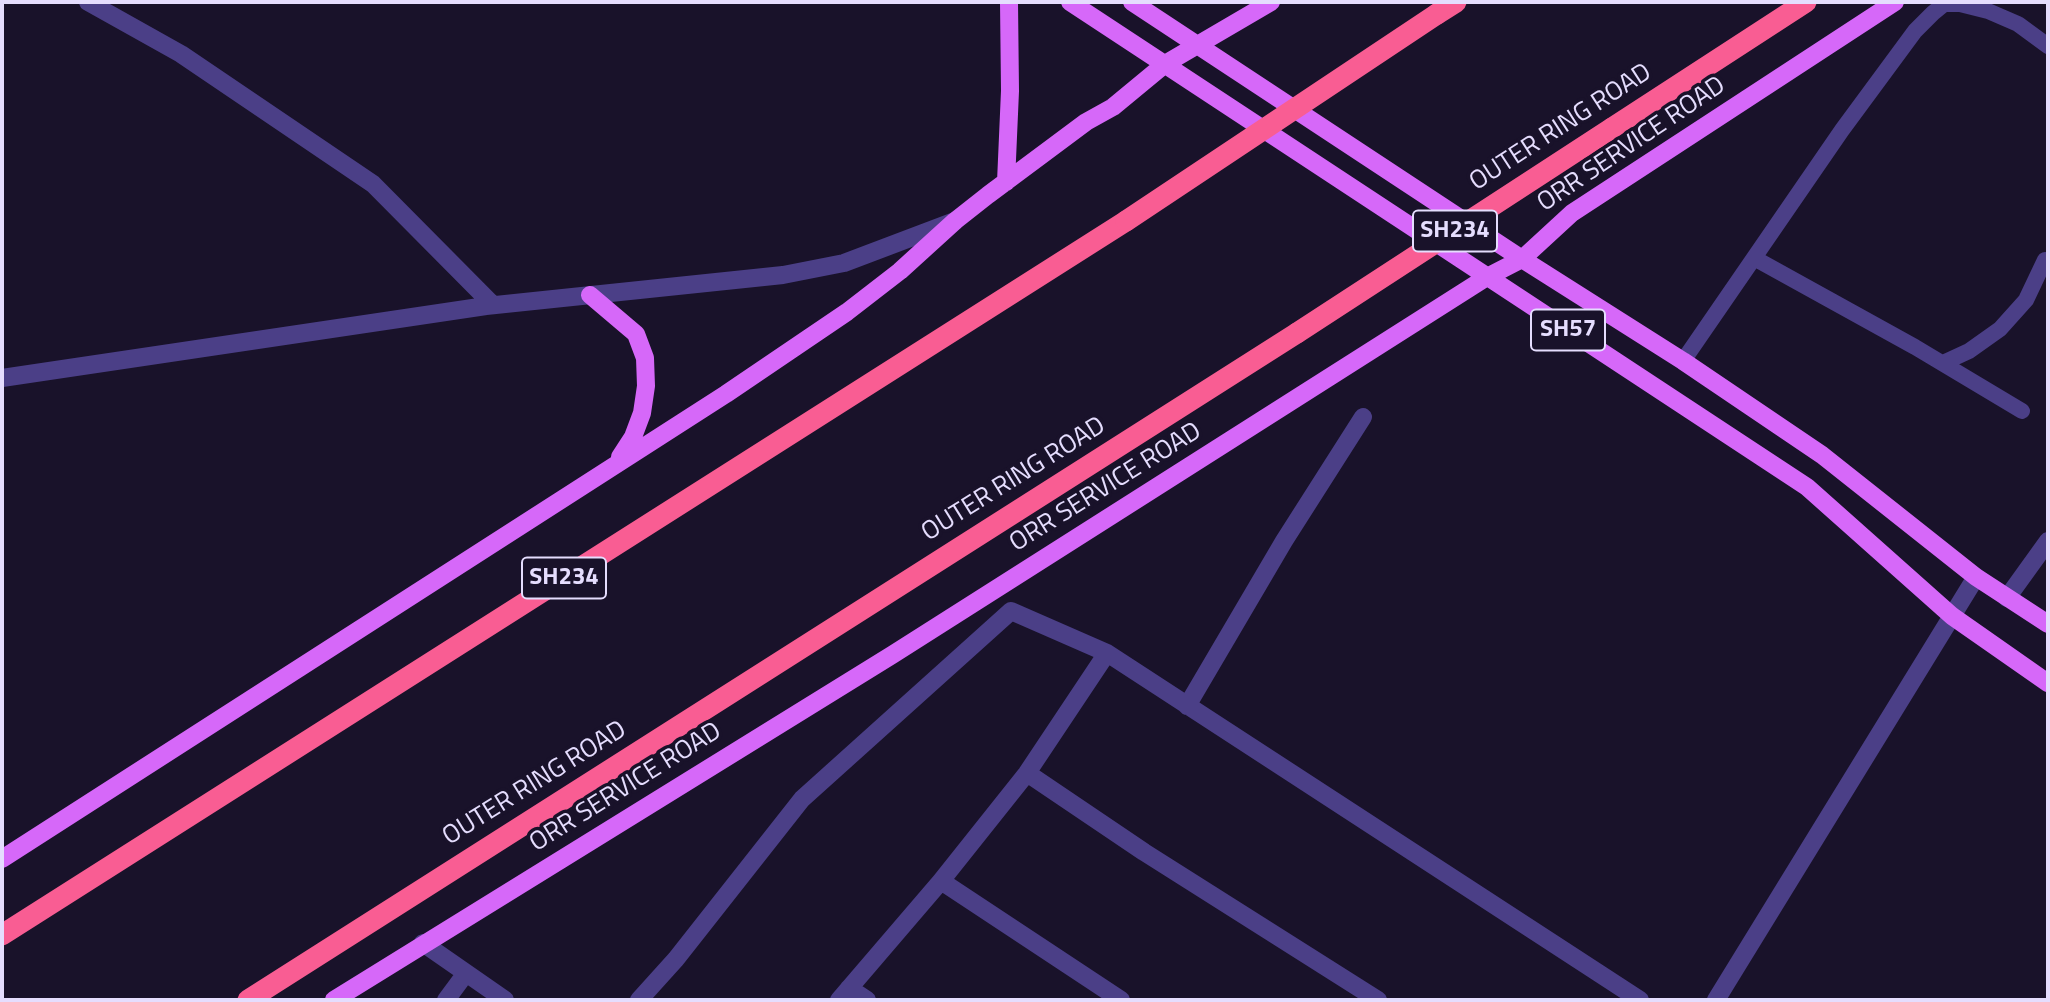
<!DOCTYPE html>
<style>
body{margin:0}
#map{position:relative;width:2050px;height:1002px;overflow:hidden;background:#19122a;font-family:"Titillium Web",sans-serif}
canvas{display:block}
.frame{position:absolute;inset:0;border:4px solid #e5ddfe;pointer-events:none}
</style>
<div id="map">
<canvas width="2050" height="1002"></canvas>
<div class="frame"></div>
</div>
<script>
const ctx = document.querySelector('canvas').getContext('2d');
ctx.lineJoin = 'round';
const shape = rows => new Path2D(rows.map(r => 'M' + r).join(''));
function strokePath(path, color, width, dash) { ctx.strokeStyle = color; ctx.lineWidth = width; ctx.lineCap = dash ? 'butt' : 'round'; ctx.setLineDash(dash || []); ctx.stroke(path); }
function label(font, color, halo, rows, align = 'center') {
  ctx.font = font + ' "Titillium Web",sans-serif'; ctx.lineWidth = 7; ctx.setLineDash([]); ctx.textBaseline = 'middle'; ctx.strokeStyle = halo; ctx.fillStyle = color; for (const [text, x, y, turn = 0] of rows) {
    ctx.save(); ctx.translate(x, y); ctx.rotate((+turn || 0) * Math.PI / 180); ctx.textAlign = isNaN(turn) ? turn : align; if (halo) ctx.strokeText(text, 0, 0); ctx.fillText(text, 0, 0); ctx.restore();
  }
}
const lane = shape([
 [1754,258,1915,347,2022,411],
 [1683,361,1842,130,1915,31,1933,13,1944,4,1960,4,1988,11,2018,24,2048,46],
 [1943,363,1969,351,2000,329,2026,300,2045,260]
]);
const street = shape([
 [88,2,181,54,373,184,493,305],
 [2,378,486,306,783,275,844,263,955,221],
 [2007,598,2048,541],
 [1187,706,1284,541,1363,417],
 [1027,773,1144,852,1378,1000],
 [941,881,1121,1000],
 [423,943,505,1000],
 [849,988,867,1000],
 [446,1000,466,973],
 [639,1000,676,959,802,799,1011,611,1107,653,1640,1000],
 [839,1000,941,881,1027,773,1107,653],
 [1716,1000,1976,577]
]);
const primary = shape([
 [1070,2,1807,487,1952,616,2048,683],
 [1132,2,1522,259,1683,361,1822,455,1976,577,2048,624],
 [1006,182,1010,91,1009,2],
 [590,295,636,334,645,358,646,386,642,413,633,437,620,457],
 [2,859,726,394,847,312,900,271,955,221,988,195,1086,122,1113,107,1165,64,1271,2],
 [334,1000,892,655,1487,277,1522,259,1572,213,1895,2]
]);
const highway = shape([
 [1437,14,1456,2],
 [1612,128,1806,2],
 [2,935,1126,221],
 [248,1000,1297,333]
]);
const highwayBridge = shape([
 [1126,221,1437,14],
 [1297,333,1612,128]
]);
const shields = [
 [1455,231,84],
 [1568,330,74],
 [564,578,84]
];
const shieldNames = [
 ["SH234",1455,231],
 ["SH57",1568,330],
 ["SH234",564,578]
];
const streetNames = [
 ["OUTER RING ROAD",1561,128,-33],
 ["ORR SERVICE ROAD",1632,145,-34],
 ["OUTER RING ROAD",1014,480,-32],
 ["ORR SERVICE ROAD",1106,488,-32],
 ["OUTER RING ROAD",535,784,-32],
 ["ORR SERVICE ROAD",626,788,-32]
];
strokePath(lane, '#4b3f87', 16);
strokePath(street, '#4b3f87', 18);
strokePath(primary, '#d668f9', 18);
strokePath(highway, '#f95d93', 21);
strokePath(highwayBridge, '#f95d93', 21);
for (const [x, y, w] of shields) { const box = new Path2D(); box.roundRect(x - w / 2, y - 20.5, w, 41, 5); ctx.fillStyle = '#19122a'; ctx.fill(box); strokePath(box, '#e5ddfe', 2); }
label('bold 24px', '#e5ddfe', null, shieldNames);
label('26px', '#e5ddfe', '#19122a', streetNames);
</script>
